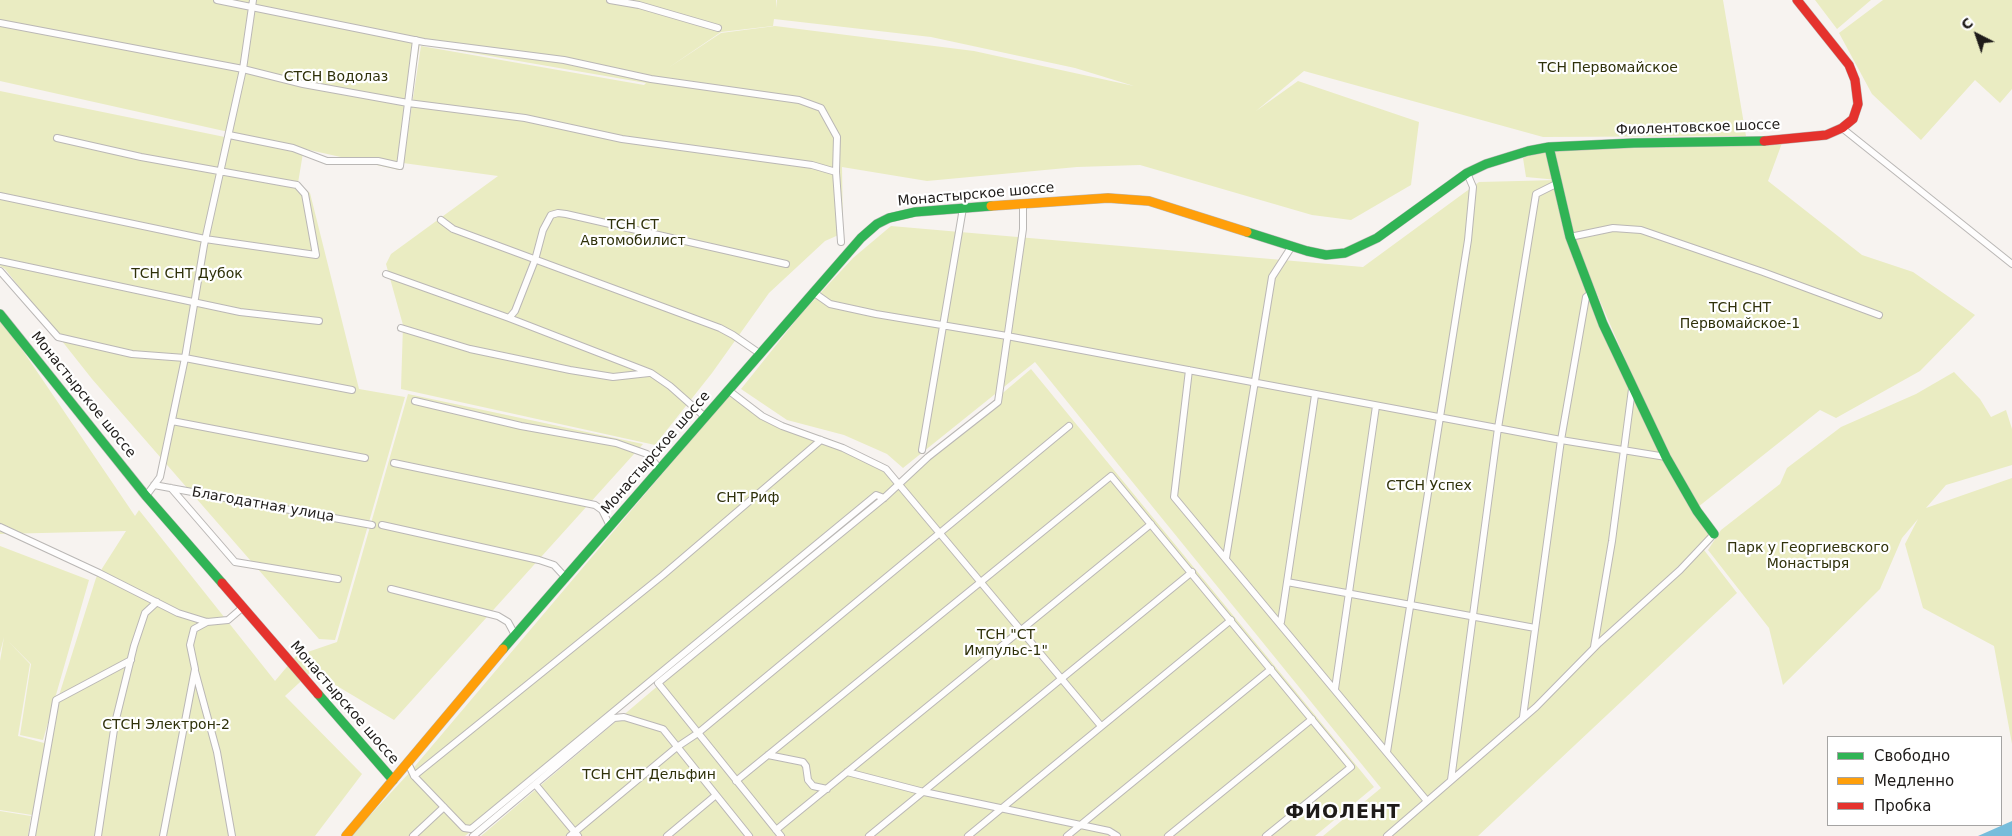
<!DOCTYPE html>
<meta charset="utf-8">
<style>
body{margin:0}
#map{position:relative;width:2012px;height:836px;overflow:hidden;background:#f7f3f0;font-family:"DejaVu Sans",sans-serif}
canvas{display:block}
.legend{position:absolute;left:1827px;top:736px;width:175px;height:90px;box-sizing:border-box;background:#fff;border:1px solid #a5a4a3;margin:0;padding:6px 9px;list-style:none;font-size:15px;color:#1e1b19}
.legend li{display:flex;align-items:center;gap:10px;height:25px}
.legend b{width:25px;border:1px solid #a5a4a3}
.north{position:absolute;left:1952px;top:10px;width:50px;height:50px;-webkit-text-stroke:4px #fff;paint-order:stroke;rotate:319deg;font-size:14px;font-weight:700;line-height:20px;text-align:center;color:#1e1b19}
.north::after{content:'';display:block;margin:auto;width:18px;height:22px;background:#1e1b19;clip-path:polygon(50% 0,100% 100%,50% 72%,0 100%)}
</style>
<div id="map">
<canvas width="2012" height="836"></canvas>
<ul class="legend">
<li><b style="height:6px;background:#30b455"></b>Свободно</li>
<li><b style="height:6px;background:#ff9f0a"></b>Медленно</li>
<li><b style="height:6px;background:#e5322d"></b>Пробка</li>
</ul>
<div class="north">С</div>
</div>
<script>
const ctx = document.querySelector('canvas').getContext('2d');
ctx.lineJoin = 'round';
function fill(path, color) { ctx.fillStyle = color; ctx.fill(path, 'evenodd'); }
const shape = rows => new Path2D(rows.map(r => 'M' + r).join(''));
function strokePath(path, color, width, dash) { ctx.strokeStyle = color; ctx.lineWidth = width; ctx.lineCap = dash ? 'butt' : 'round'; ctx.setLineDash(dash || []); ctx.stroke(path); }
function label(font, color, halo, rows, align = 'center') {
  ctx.font = font + ' "DejaVu Sans",sans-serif'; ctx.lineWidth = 4.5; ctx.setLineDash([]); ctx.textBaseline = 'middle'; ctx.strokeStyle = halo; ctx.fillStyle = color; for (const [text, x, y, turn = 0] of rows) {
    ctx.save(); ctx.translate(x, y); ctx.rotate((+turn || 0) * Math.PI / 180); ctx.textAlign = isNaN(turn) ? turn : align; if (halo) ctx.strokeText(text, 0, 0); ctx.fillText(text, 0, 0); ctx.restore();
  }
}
const green = shape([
 [0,0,776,0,776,8,777,0,1723,0,1746,136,1543,137,1304,71,1256,111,1298,81,1419,122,1411,185,1351,220,1312,215,1140,165,1077,167,927,181,842,167,843,233,825,241,769,293,712,373,655,445,401,389,403,325,386,264,391,254,498,176,403,163,421,46,644,85,646,83,420,44,399,170,0,81],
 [774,19,931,37,1075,68,1134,86,974,51,775,26,721,33,668,68,721,32,773,26],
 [1815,0,1871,0,1837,29],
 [1883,0,2012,0,2012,89,2000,103,1975,80,1921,140,1872,94,1839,33],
 [0,91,303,153,298,183,310,193,359,389,405,397,335,640,319,639,92,379,5,269,0,266],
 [1782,143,1768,181,1862,255,1913,272,1975,315,1920,371,1836,418,1820,410,1698,507,1667,456,1578,250,1627,373,1668,461,1711,533,1704,550,1737,593,1478,836,1323,836,1381,788,1035,362,903,468,887,454,844,435,787,420,741,389,801,314,853,258,891,226,1363,267,1479,182,1558,180,1526,177,1523,158,1544,150],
 [0,317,135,516,139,510,275,681,296,656,337,642,408,394,643,444,394,720,312,671,285,696,362,774,315,836,29,836,32,815,0,810,0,661,4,637,0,653,0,546,89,580,43,740,20,735,31,664,8,641,30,664,18,736,44,743,96,578,126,531,0,534],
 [1031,369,1374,787,1315,836,481,836],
 [1954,372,1980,399,1991,417,2006,410,2012,429,2012,465,1946,485,1926,508,2012,478,2012,744,1994,646,1923,608,1905,544,1918,519,1902,538,1880,589,1783,685,1769,628,1708,550,1721,530,1780,484,1787,468,1841,427,1916,394],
 [728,396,805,434,883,467,897,483,465,836,351,836,410,772],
 [0,811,31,816,28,836,0,836]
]);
const water = shape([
 [2012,821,2012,836,1978,836]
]);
const street = shape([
 [217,0,424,42,564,60,651,79,799,100,821,108,837,137,836,172,841,242],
 [610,0,639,5,718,28],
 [0,23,243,69,303,84,408,103,525,118,622,139,812,165,836,172],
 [1842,128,2012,264],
 [229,135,293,148,327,161,378,161,400,166,416,40],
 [0,196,205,239,316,255,305,194,297,185,141,157,57,138],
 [441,220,453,229,720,328,733,335,759,353],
 [1570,237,1613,228,1641,230,1763,272,1879,315],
 [0,261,240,312,319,321],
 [0,271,58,337,132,354,185,358,352,390],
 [386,274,509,318],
 [813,292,830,304,876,314,1007,336,1561,440,1666,457],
 [401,328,470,349,570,370,613,377,649,373],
 [1189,370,1174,497,1427,801],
 [728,390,762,416,782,426,843,448,886,469,1101,726],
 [415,401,521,426,616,443,647,454,660,469],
 [705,417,670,386,651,373,509,318,515,311,535,260,543,230,551,215,558,213,566,214,786,264],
 [172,421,365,458],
 [922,450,963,208],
 [394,463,595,505,602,510,610,526],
 [154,485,372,525],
 [171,488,235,562,338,579],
 [146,496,160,477,185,358,204,245,243,69,253,0],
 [382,525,539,560,554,565,566,578],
 [0,527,99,573,178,613,207,622,228,620,242,608],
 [1226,558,1272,277,1292,246],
 [1287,582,1535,628],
 [391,589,498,616,508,622,515,635],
 [1281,622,1315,395],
 [1594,647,1612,541,1632,389],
 [195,671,217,752,232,836],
 [1335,689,1376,406],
 [1523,717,1561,440,1586,297,1591,293],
 [1387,752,1468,240,1473,187,1467,173],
 [768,755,803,762,806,766,808,780,813,786,827,789],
 [408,763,414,776,464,828,471,829,876,495,884,498],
 [847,772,924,792,1109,831,1117,836],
 [414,776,663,575,821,440],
 [1451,780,1498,428,1536,194,1556,184],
 [736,781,1111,476,1351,767,1266,836],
 [535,784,578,836],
 [776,830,1151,524],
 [32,836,56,700,131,660],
 [98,836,115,723,134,646,145,613,157,602],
 [163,836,195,669,190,645,194,629,207,622],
 [413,836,444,807],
 [473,836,614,718,624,717,663,729,749,836],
 [570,836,677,747,698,733,1069,426],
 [667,836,716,795],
 [781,836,658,683,884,498,928,457,998,402,1023,229,1023,203],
 [869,836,1192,572],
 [968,836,1231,620],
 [1067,836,1271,669],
 [1168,836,1312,719],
 [1387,836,1536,707,1599,643,1680,570,1714,534]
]);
const fast = shape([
 [1549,147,1570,237,1603,324,1666,457,1697,511,1714,534],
 [1247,232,1307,251,1326,255,1345,253,1377,238,1467,173,1486,164,1528,151,1549,147,1634,143,1764,141],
 [0,314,146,496,222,583],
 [503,649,861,238,877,224,889,218,915,212,991,206],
 [318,694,393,780]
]);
const slow = shape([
 [991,206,1108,198,1149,201,1247,232],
 [346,836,503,649]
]);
const jam = shape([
 [1764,141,1826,135,1842,128,1853,119,1858,104,1855,80,1849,65,1797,0],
 [222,583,318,694]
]);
const parkNames = [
 ["ТСН Первомайское",1608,68],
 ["СТСН Водолаз",336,77],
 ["ТСН СТ",633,225],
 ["Автомобилист",633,241],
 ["ТСН СНТ Дубок",187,274],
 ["ТСН СНТ",1740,308],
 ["Первомайское-1",1740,324],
 ["СТСН Успех",1429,486],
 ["СНТ Риф",748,498],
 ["Парк у Георгиевского",1808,548],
 ["Монастыря",1808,564],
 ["ТСН \"СТ",1006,635],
 ["Импульс-1\"",1006,651],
 ["СТСН Электрон-2",166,725],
 ["ТСН СНТ Дельфин",649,775]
];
const streetNames = [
 ["Фиолентовское шоссе",1698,128,-2],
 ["Монастырское шоссе",976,195,-5],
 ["Монастырское шоссе",83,395,51],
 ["Монастырское шоссе",656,453,-49],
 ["Благодатная улица",263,505,10],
 ["Монастырское шоссе",344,703,49]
];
const districtNames = [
 ["ФИОЛЕНТ",1343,813]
];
fill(green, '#eaecc2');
fill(water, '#77bddb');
strokePath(street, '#bab7b5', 8);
strokePath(fast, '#bab7b5', 10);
strokePath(slow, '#bab7b5', 10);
strokePath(jam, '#bab7b5', 10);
strokePath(street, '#fefdfd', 6);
strokePath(fast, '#30b455', 9);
strokePath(slow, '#ff9f0a', 9);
strokePath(jam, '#e5322d', 9);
label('14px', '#2f310a', '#fff', parkNames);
label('14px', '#1e1b19', '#fff', streetNames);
ctx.letterSpacing = '1px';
label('bold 19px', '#1e1b19', '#fff', districtNames);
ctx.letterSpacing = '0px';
</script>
